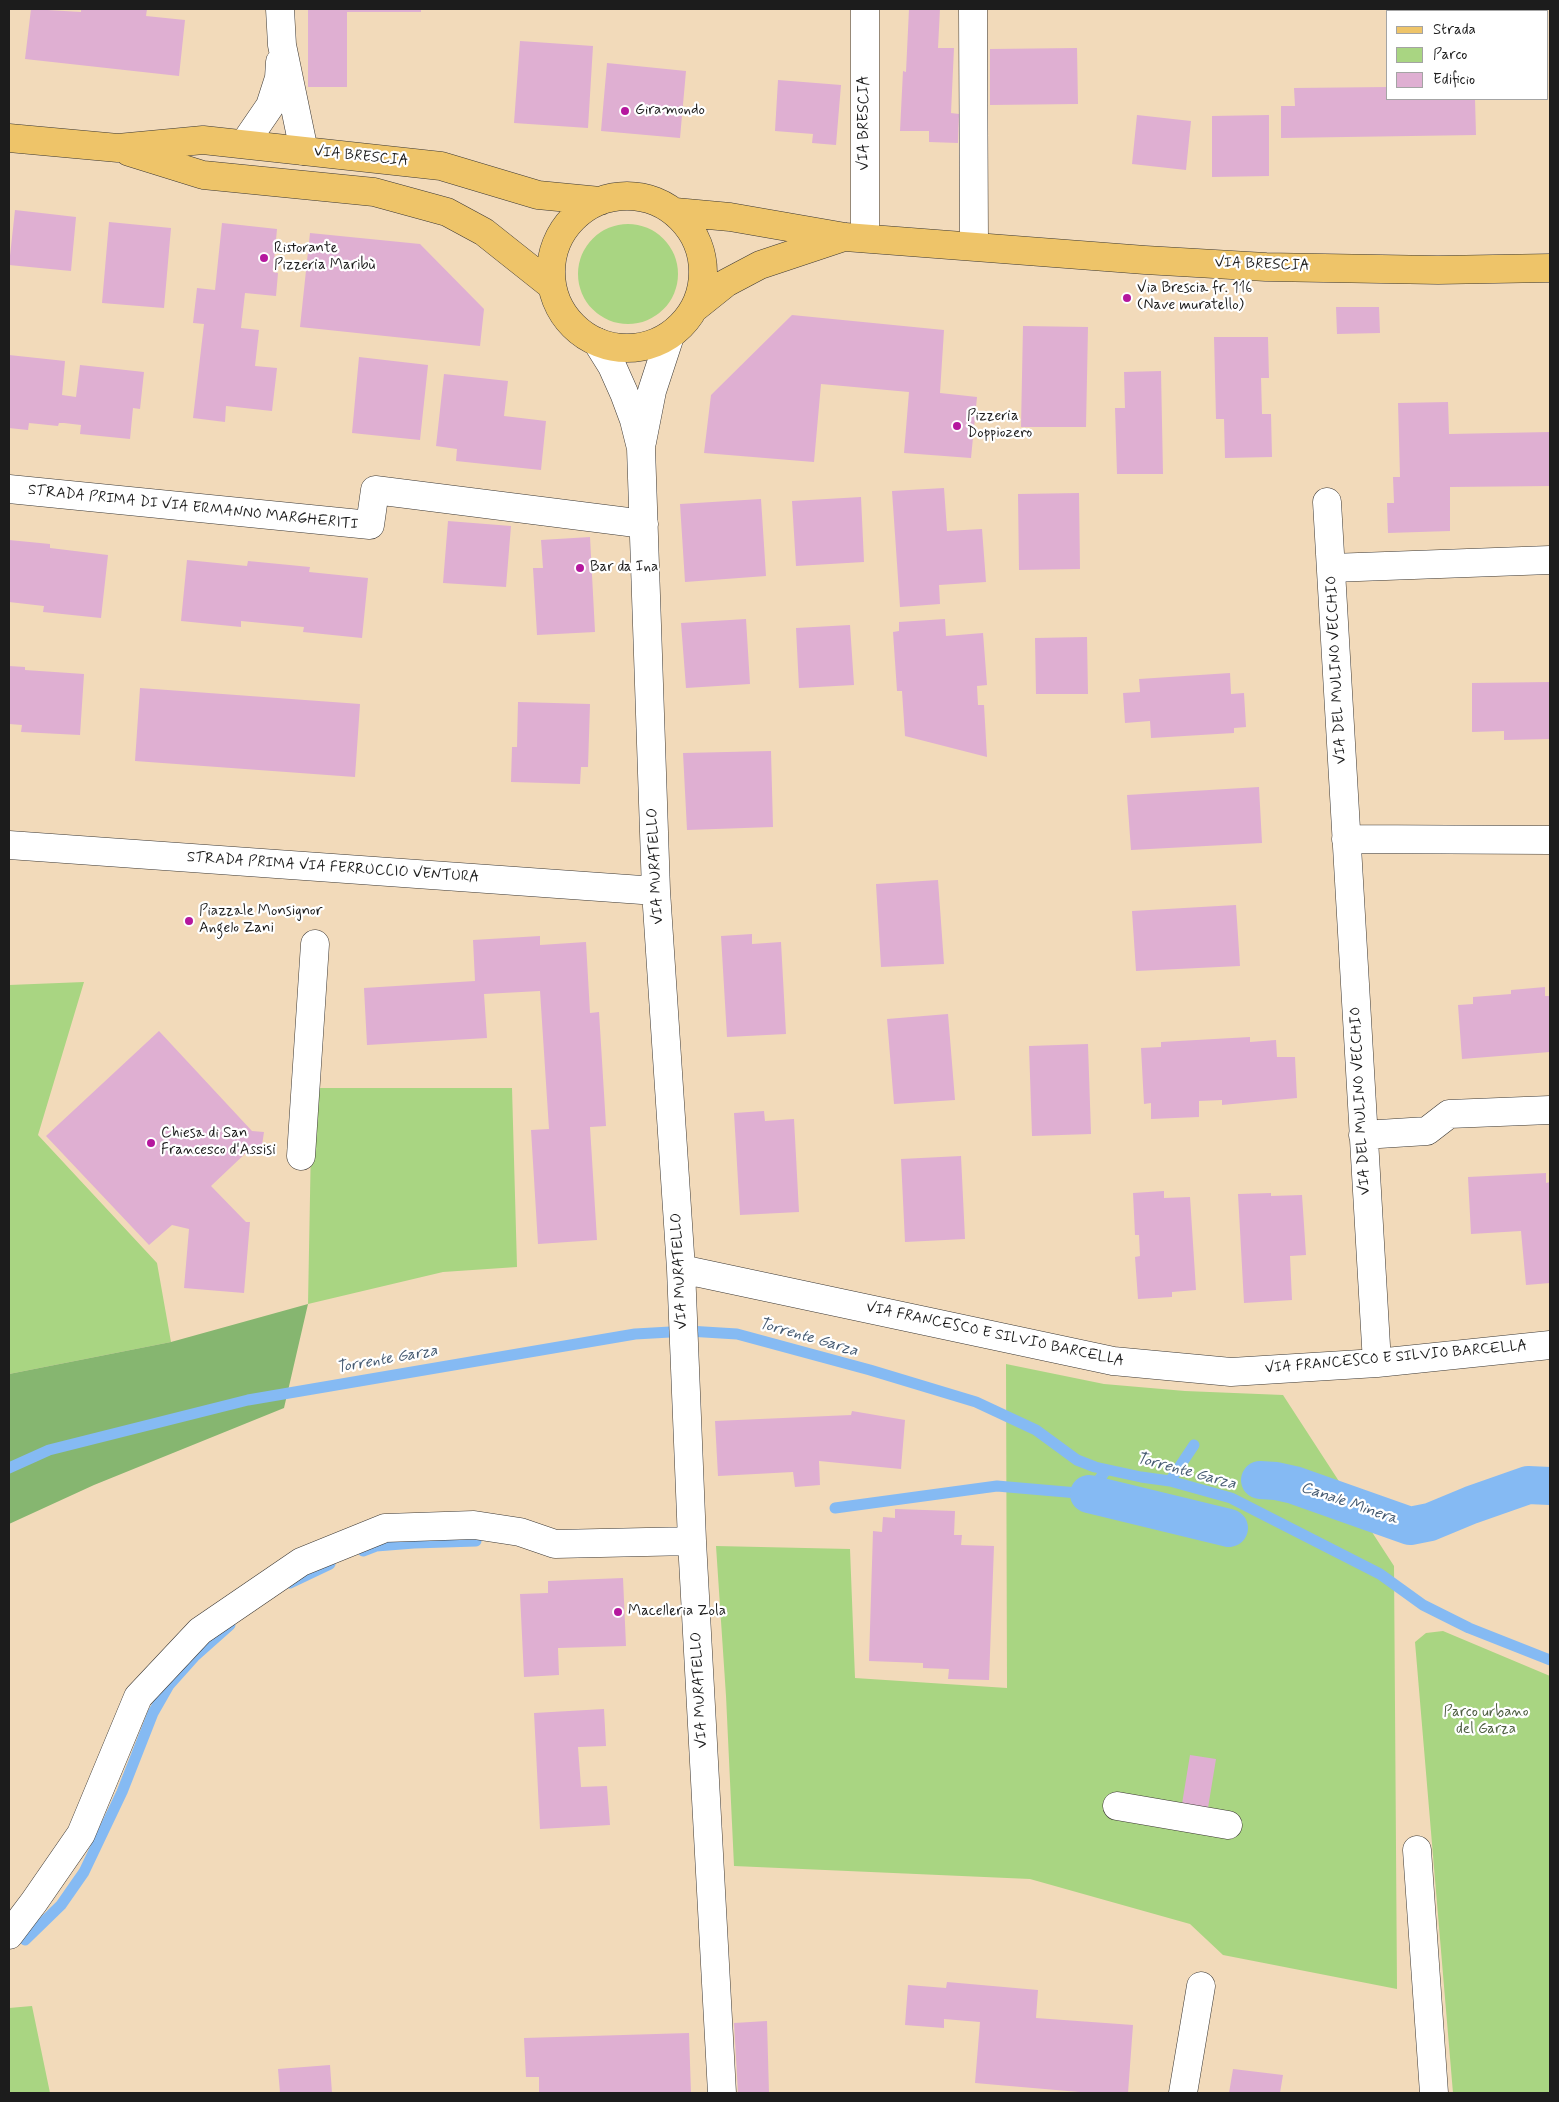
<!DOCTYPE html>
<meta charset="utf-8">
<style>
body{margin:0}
#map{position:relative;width:1559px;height:2102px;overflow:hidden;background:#f2daba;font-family:Mynerve,sans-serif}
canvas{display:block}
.frame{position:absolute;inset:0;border:10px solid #1c1c1c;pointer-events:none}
.legend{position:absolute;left:1386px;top:10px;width:162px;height:90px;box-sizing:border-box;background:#fff;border:1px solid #a4a4a4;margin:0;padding:6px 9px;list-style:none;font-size:15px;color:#1c1c1c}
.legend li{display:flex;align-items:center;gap:10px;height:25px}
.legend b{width:25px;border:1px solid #a4a4a4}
</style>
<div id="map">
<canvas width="1559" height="2102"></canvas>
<div class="frame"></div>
<ul class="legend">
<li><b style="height:6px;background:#eec469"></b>Strada</li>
<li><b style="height:14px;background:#a9d582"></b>Parco</li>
<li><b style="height:14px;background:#dfafd2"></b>Edificio</li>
</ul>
</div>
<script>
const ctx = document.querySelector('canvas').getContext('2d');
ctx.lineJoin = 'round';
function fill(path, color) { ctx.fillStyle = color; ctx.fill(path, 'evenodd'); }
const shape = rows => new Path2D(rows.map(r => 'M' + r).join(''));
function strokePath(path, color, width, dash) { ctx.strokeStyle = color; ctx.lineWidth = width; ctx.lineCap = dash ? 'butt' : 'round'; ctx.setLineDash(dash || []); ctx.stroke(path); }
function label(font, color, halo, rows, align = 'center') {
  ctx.font = font + ' Mynerve,sans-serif'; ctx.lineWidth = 4.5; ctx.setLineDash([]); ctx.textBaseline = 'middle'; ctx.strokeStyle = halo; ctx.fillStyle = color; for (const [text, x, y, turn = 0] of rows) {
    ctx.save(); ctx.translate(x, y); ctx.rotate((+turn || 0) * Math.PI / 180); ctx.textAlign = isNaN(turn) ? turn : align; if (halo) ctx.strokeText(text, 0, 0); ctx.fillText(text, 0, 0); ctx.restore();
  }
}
const green = shape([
 '578 274a50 50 0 1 1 100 0a50 50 0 1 1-100 0Z',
 [84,982,38,1135,157,1263,171,1342,9,1374,9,985],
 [312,1088,512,1088,517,1267,443,1272,308,1304],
 [1006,1364,1104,1384,1185,1391,1283,1395,1394,1566,1397,1989,1223,1955,1190,1924,1030,1879,734,1866,726,1696,716,1546,850,1549,855,1678,1007,1688],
 [1443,1631,1550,1676,1550,2093,1453,2093,1415,1642,1426,1633],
 [32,2006,50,2093,9,2093,9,2008]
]);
const forest = shape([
 [308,1304,284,1408,94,1485,9,1524,9,1374,171,1342]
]);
const stream = shape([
 [9,1468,49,1450,248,1400,635,1334,688,1331,737,1334,870,1370,976,1402,1036,1430,1077,1460,1095,1467,1141,1477,1170,1481,1231,1498,1380,1574,1423,1605,1469,1628,1550,1660],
 [1170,1481,1194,1445],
 [835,1508,997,1486,1089,1494,1106,1470],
 [363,1551,376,1546,414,1543,476,1541],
 [290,1583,330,1564],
 [25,1940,61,1905,84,1872,122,1792,153,1713,169,1685,194,1657,230,1625]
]);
const canal = shape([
 [1260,1480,1276,1481,1294,1485,1410,1526,1430,1522,1471,1505,1528,1485,1550,1486],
 [1089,1494,1229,1528]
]);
const building = shape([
 [31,9,81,12,81,9,147,9,146,16,185,20,179,76,25,59],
 [308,9,421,9,421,12,347,12,347,87,308,87],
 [909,9,940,9,938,48,954,48,951,113,959,114,958,143,929,142,929,131,900,131,903,71,906,72],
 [520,41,593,46,588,128,514,123],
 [1077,48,1078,104,990,105,990,49],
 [607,63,686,71,680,138,601,131],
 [778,80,841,85,836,145,812,143,813,134,775,131],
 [1388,87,1388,99,1475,99,1476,135,1281,138,1281,106,1295,106,1294,88],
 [1137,115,1191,121,1186,170,1132,164],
 [1269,115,1269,176,1212,177,1212,116],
 [15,210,76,217,71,271,9,265],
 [109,222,171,228,164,308,102,303],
 [222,223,277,229,273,272,278,273,276,296,245,293,241,328,259,330,255,366,277,368,272,411,226,406,225,422,193,418,204,324,193,323,197,288,215,290],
 [310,233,420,244,484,309,480,346,300,327],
 [1336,307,1379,307,1380,333,1337,334],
 [792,315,944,330,940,393,977,397,971,458,904,453,909,392,821,384,814,462,704,453,711,395],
 [1023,326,1088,327,1086,427,1021,427],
 [1214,337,1268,337,1269,378,1261,378,1262,414,1271,414,1272,457,1225,458,1224,419,1216,419],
 [9,355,65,361,62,395,76,397,80,365,144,372,140,409,133,408,130,439,80,434,81,425,64,423,59,423,58,426,29,423,28,430,9,428],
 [359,357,428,365,420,440,352,433],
 [1161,371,1163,474,1117,474,1115,408,1125,408,1124,372],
 [444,374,508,381,504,416,546,421,541,470,456,461,457,449,436,446],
 [1448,402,1449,434,1550,432,1550,486,1450,487,1450,531,1388,533,1387,503,1394,503,1393,477,1400,477,1398,403],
 [944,488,947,531,982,529,986,582,939,585,940,604,900,607,892,491],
 [1079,493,1080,569,1019,570,1018,494],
 [861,497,864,562,796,566,792,501],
 [761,499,766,576,685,582,680,504],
 [448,521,511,526,506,587,443,583],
 [590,537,595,632,537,635,533,568,543,568,541,540],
 [9,540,50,544,50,548,108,555,101,618,43,612,44,606,9,602],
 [187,560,247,566,248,561,310,567,309,572,368,578,362,638,303,632,304,627,241,621,241,627,181,621],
 [746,619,750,684,686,688,681,623],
 [945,619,946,636,983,633,987,685,977,686,978,705,984,705,987,757,905,736,902,691,897,691,893,632,899,631,899,622],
 [850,625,854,685,799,688,796,628],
 [1087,637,1088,694,1036,694,1035,638],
 [9,666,25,667,25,670,84,674,80,735,21,732,22,725,9,724],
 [1230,673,1231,694,1244,693,1246,727,1234,728,1234,733,1151,738,1150,721,1125,723,1123,693,1140,692,1139,679],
 [1550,682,1550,739,1504,740,1504,731,1472,732,1472,683],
 [140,688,360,704,355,777,135,761],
 [518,702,590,704,588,767,581,767,580,784,511,782,512,747,517,747],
 [771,751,773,827,687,830,683,753],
 [1259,787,1262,843,1131,850,1127,795],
 [938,880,944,964,881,967,876,884],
 [1236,905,1240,966,1136,971,1132,911],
 [752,934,752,944,781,942,786,1034,727,1037,721,936],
 [540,936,540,945,586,942,590,1013,599,1012,606,1126,590,1127,597,1240,538,1244,531,1130,549,1129,540,991,484,994,487,1038,367,1045,364,988,475,981,473,940],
 [1545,987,1545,996,1550,996,1550,1052,1462,1059,1458,1005,1473,1004,1473,997,1511,994,1511,990],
 [948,1014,955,1100,894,1104,887,1019],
 [159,1031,252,1131,264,1132,261,1152,249,1150,211,1186,246,1222,250,1222,244,1293,184,1288,189,1229,172,1225,149,1245,46,1136],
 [1250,1037,1250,1042,1276,1040,1277,1057,1295,1057,1297,1098,1222,1105,1222,1100,1199,1101,1199,1117,1151,1119,1151,1103,1144,1104,1141,1048,1161,1047,1161,1042],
 [1088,1044,1091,1134,1032,1136,1029,1046],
 [764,1111,765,1121,794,1119,799,1212,740,1215,734,1113],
 [961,1156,965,1239,905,1242,901,1159],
 [1546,1173,1546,1183,1550,1182,1550,1283,1526,1285,1521,1231,1471,1234,1468,1177],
 [1164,1191,1164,1198,1190,1197,1196,1290,1172,1292,1172,1297,1138,1299,1135,1257,1140,1256,1139,1235,1135,1235,1133,1193],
 [1271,1193,1271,1196,1302,1195,1306,1255,1290,1256,1292,1300,1244,1303,1238,1194],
 [852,1411,905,1420,901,1469,819,1461,820,1485,795,1487,793,1472,718,1476,715,1421,851,1415],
 [895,1509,955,1511,954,1535,962,1535,961,1545,994,1546,989,1680,948,1679,949,1669,923,1668,923,1663,869,1661,873,1531,882,1532,883,1517,895,1518],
 [623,1578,626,1646,558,1648,559,1675,524,1677,520,1594,548,1593,548,1581],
 [604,1709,606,1746,578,1747,581,1787,607,1786,610,1825,540,1829,534,1713],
 [1190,1755,1216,1759,1208,1808,1182,1804],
 [947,1982,1038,1990,1036,2018,1133,2025,1128,2093,1091,2093,975,2083,980,2022,944,2019,944,2028,905,2025,908,1985,946,1988],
 [767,2021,769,2093,738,2093,734,2023],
 [689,2033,691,2093,539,2093,539,2077,526,2077,524,2038],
 [330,2065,332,2093,280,2093,278,2069],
 [1233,2069,1283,2075,1280,2093,1229,2093]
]);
const minor = shape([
 [280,9,282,45,304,151],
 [973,9,974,246],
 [244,144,270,106,279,78,280,62],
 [865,238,865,9],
 [597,342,612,366,624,393,634,420,641,448,656,891,681,1269,692,1541,722,2093],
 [642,442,652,391,670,336],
 [9,489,370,525,375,490,644,524],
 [1327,502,1377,1363],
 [1331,568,1550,560],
 [1346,839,1550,840],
 [9,845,656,891],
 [1363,1135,1427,1131,1449,1114,1550,1110],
 [301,1156,315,944],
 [681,1269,1113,1361,1231,1372,1377,1363,1550,1345],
 [1117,1806,1228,1825],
 [1417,1850,1434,2093],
 [9,1935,34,1902,81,1834,138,1697,200,1631,301,1562,385,1528,474,1525,520,1532,555,1544,692,1541],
 [1183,2093,1201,1986]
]);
const major = shape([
 [9,138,118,148,203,140,441,166,538,195,600,201],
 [129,152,203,175,374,192,447,212,484,232,552,286],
 '551 272a76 76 0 1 1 152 0a76 76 0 1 1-152 0Z',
 [675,212,730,217,845,237,1145,260,1266,267,1438,270,1550,268],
 [696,307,726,283,760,265,841,238]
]);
const markers = [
 [625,111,5,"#b5179e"],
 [264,258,5,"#b5179e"],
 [1127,298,5,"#b5179e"],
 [957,426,5,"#b5179e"],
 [580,568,5,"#b5179e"],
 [189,921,5,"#b5179e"],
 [151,1143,5,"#b5179e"],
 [618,1612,5,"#b5179e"]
];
const poiNames = [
 ["Giramondo",635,111],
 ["Ristorante",274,249],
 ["Pizzeria Maribù",274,266],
 ["Via Brescia fr. 116",1137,289],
 ["(Nave muratello)",1137,306],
 ["Pizzeria",967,417],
 ["Doppiozero",967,434],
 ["Bar da Ina",590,568],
 ["Piazzale Monsignor",199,912],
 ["Angelo Zani",199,929],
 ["Chiesa di San",161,1134],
 ["Francesco d'Assisi",161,1151],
 ["Macelleria Zola",628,1612]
];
const streetNames = [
 ["VIA BRESCIA",865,123,-90],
 ["VIA BRESCIA",361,157,6],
 ["VIA BRESCIA",1262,265,2],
 ["STRADA PRIMA DI VIA ERMANNO MARGHERITI",193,508,6],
 ["VIA DEL MULINO VECCHIO",1337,670,-93],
 ["VIA MURATELLO",656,866,-93],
 ["STRADA PRIMA VIA FERRUCCIO VENTURA",333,868,4],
 ["VIA DEL MULINO VECCHIO",1361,1101,-93],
 ["VIA MURATELLO",680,1271,-93],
 ["VIA FRANCESCO E SILVIO BARCELLA",995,1335,12],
 ["VIA FRANCESCO E SILVIO BARCELLA",1396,1358,-5],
 ["VIA MURATELLO",700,1690,-93]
];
const parkNames = [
 ["Parco urbano",1486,1713],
 ["del Garza",1486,1730]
];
const waterNames = [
 ["Torrente Garza",808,1338,16],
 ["Torrente Garza",387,1360,-10],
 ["Torrente Garza",1186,1472,15],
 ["Canale Minera",1349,1504,19]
];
fill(green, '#a9d582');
fill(forest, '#86b670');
strokePath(stream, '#85baf3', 11);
strokePath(canal, '#85baf3', 38);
fill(building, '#dfafd2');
strokePath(minor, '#3c3834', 29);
strokePath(major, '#3c3834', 29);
strokePath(minor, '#fff', 28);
strokePath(major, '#eec469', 28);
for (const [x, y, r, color] of markers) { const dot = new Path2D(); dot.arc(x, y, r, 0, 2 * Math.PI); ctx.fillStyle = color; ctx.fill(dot); strokePath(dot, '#fff', 2); }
label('15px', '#1c1c1c', '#fff', poiNames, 'left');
label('15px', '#1c1c1c', '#fff', streetNames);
label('15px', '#4d5d40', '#fff', parkNames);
label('italic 16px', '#465b72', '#fff', waterNames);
</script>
